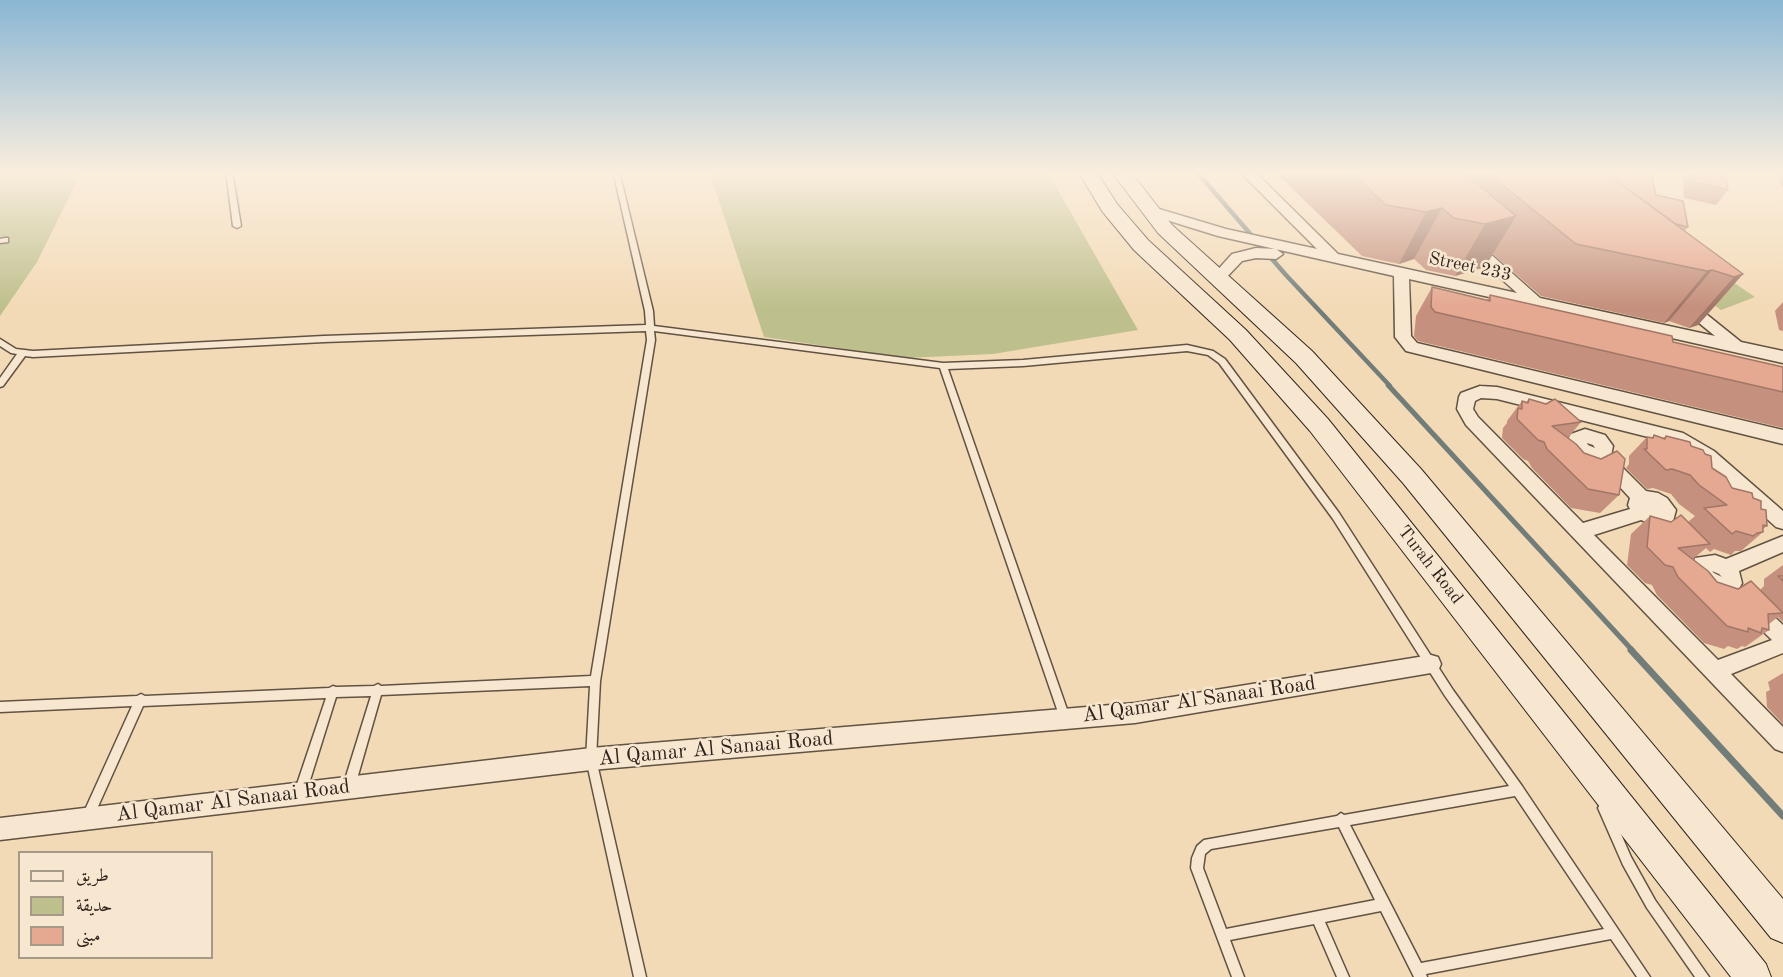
<!DOCTYPE html>
<meta charset="utf-8">
<style>
body{margin:0}
#map{position:relative;width:1783px;height:977px;overflow:hidden;background:#f3dab6;font-family:"Old Standard TT",Amiri,serif}
canvas{display:block}
.legend{position:absolute;left:18px;top:851px;width:195px;height:108px;box-sizing:border-box;background:#f7e7d0;border:2px solid #a79988;margin:0;padding:8px 10px;list-style:none;font-size:18px;color:#30241d}
.legend li{display:flex;align-items:center;gap:12px;height:30px}
.legend b{width:30px;border:2px solid #a79988}
</style>
<div id="map">
<canvas width="1783" height="977"></canvas>
<ul class="legend">
<li><b style="height:8px;background:#f7e7d0"></b>طريق</li>
<li><b style="height:16px;background:#bdbf8c"></b>حديقة</li>
<li><b style="height:16px;background:#e5a891"></b>مبنى</li>
</ul>
</div>
<script>
const ctx = document.querySelector('canvas').getContext('2d');
ctx.lineJoin = 'round';
function fill(path, color) { ctx.fillStyle = color; ctx.fill(path, 'evenodd'); }
const shape = rows => new Path2D(rows.map(r => 'M' + r).join(''));
function strokePath(path, color, width, dash) { ctx.strokeStyle = color; ctx.lineWidth = width; ctx.lineCap = dash ? 'butt' : 'round'; ctx.setLineDash(dash || []); ctx.stroke(path); }
function label(font, color, halo, rows, align = 'center') {
  ctx.font = font + ' "Old Standard TT",serif'; ctx.lineWidth = 5; ctx.setLineDash([]); ctx.textBaseline = 'middle'; ctx.strokeStyle = halo; ctx.fillStyle = color; for (const [text, x, y, turn = 0] of rows) {
    ctx.save(); ctx.translate(x, y); ctx.rotate((+turn || 0) * Math.PI / 180); ctx.textAlign = isNaN(turn) ? turn : align; if (halo) ctx.strokeText(text, 0, 0); ctx.fillText(text, 0, 0); ctx.restore();
  }
}
const green = shape([
 [0,171,75,171,79,177,37,262,0,316],
 [709,171,1047,171,1138,330,993,354,906,358,764,337],
 [1680,246,1755,297,1721,310,1647,257]
]);
const streamFar2 = shape([
 [1196,171,1285,274,1390,386]
]);
const streamFar1 = shape([
 [1388,385,1633,651]
]);
const stream = shape([
 [1631,650,1783,816]
]);
const service = shape([
 [226,171,232,171,241,226,237,228,233,226,226,171],
 [613,171,619,171,653,311,654,326,943,363,1023,360,1187,345,1213,351,1225,359,1339,513,1453,690,1522,786,1650,977,1637,977,1611,939,1426,974,1427,977,1414,977,1381,911,1325,922,1349,977,1337,977,1314,924,1230,940,1244,977,1232,977,1191,868,1192,858,1197,846,1204,840,1337,816,1341,813,1344,815,1509,786,1445,696,1333,519,1219,363,1208,355,1187,351,1023,366,948,369,1070,718,1069,722,1065,723,1061,722,1060,718,940,368,654,331,655,340,600,681,596,759,646,977,634,977,586,759,590,686,381,695,355,786,353,790,349,791,345,790,343,786,371,696,336,697,306,793,304,797,300,799,296,797,294,793,326,698,143,706,92,820,88,822,84,820,82,816,84,812,132,706,0,712,0,702,137,696,141,694,145,696,329,688,333,686,336,687,374,686,378,684,381,686,591,676,647,340,646,331,324,342,33,357,25,356,3,386,0,387,0,378,17,354,11,353,0,346,0,339,16,349,33,351,324,336,646,325,645,311,613,171],
 [1515,796,1604,929,1421,963,1350,825,1515,796],
 [1339,827,1375,900,1226,929,1203,868,1205,854,1211,849,1339,827],
 [5,238,8,238,8,242,0,243,0,239,5,238],
 [1604,802,1608,804,1631,857,1655,900,1709,977,1695,977,1647,908,1623,865,1598,808,1600,804,1604,802]
]);
const minor = shape([
 [1239,171,1254,171,1338,254,1517,293,1467,248,1465,245,1467,242,1472,240,1477,242,1540,298,1715,336,1677,305,1680,301,1690,301,1741,342,1783,351,1783,363,1409,279,1411,336,1417,343,1783,430,1783,444,1406,351,1395,337,1394,276,1218,236,1144,213,1142,210,1149,206,1226,229,1317,249,1239,171],
 [1256,248,1276,249,1283,254,1276,259,1256,258,1242,261,1224,280,1214,280,1212,277,1214,274,1232,254,1256,248],
 [1480,386,1497,387,1683,433,1714,451,1783,511,1783,529,1776,527,1702,461,1672,443,1497,399,1481,398,1475,401,1473,409,1478,417,1583,523,1630,509,1628,505,1630,498,1596,461,1575,454,1568,439,1571,434,1585,429,1605,435,1613,446,1611,456,1646,491,1658,493,1667,498,1676,510,1673,521,1656,526,1641,520,1594,535,1718,660,1772,640,1745,614,1742,608,1745,602,1752,599,1759,602,1783,625,1783,653,1731,674,1783,727,1783,752,1775,749,1466,425,1457,409,1459,397,1461,393,1480,386],
 [1587,443,1593,445,1595,448,1588,445,1587,443],
 [1783,536,1783,552,1739,571,1742,583,1739,589,1722,594,1715,592,1700,585,1691,571,1695,558,1715,555,1726,559,1783,536],
 [1712,571,1719,574,1722,577,1714,573,1712,571],
 [1431,655,1438,657,1441,664,1438,671,1431,673,1135,723,591,770,0,840,0,818,591,748,1135,703,1431,655]
]);
const secondary = shape([
 [1078,171,1096,171,1117,204,1148,240,1246,330,1328,419,1766,964,1771,977,1731,977,1310,431,1230,340,1134,250,1102,211,1078,171],
 [1111,171,1130,171,1172,225,1312,351,1421,469,1783,899,1783,943,1771,938,1403,483,1296,363,1158,233,1111,171]
]);
const wall = shape([
 [1274,171,1603,171,1613,178,1613,171,1651,171,1656,195,1688,227,1685,231,1743,274,1698,325,1689,328,1669,321,1664,323,1541,296,1493,254,1485,267,1455,276,1426,270,1414,259,1399,264,1362,256],
 [1689,171,1695,171,1728,190,1716,205,1684,198,1683,179],
 [1777,171,1783,171,1783,187,1781,186],
 [1432,287,1487,300,1490,295,1673,342,1783,367,1783,428,1418,341,1414,336,1416,316],
 [1783,302,1783,331,1779,330,1775,311],
 [1529,399,1581,422,1568,438,1619,495,1600,513,1571,508,1532,468,1528,461,1523,459,1502,438,1503,428,1507,423,1507,421,1522,401,1526,402],
 [1654,435,1663,438,1666,436,1691,446,1705,454,1712,468,1732,488,1753,498,1761,509,1767,526,1763,529,1763,532,1741,551,1735,551,1731,555,1714,549,1710,552,1706,548,1693,559,1717,582,1738,589,1760,590,1764,586,1764,579,1783,565,1783,622,1778,617,1769,624,1769,630,1745,647,1742,646,1737,649,1728,646,1724,649,1704,643,1657,595,1652,585,1645,583,1627,565,1631,534,1650,516,1671,522,1688,522,1695,516,1679,504,1671,494,1653,488,1647,489,1626,468,1629,464,1629,456,1647,437,1652,438],
 [1783,673,1783,724,1767,707,1766,692,1770,690,1768,682]
]);
const shadedWall = shape([
 [1442,208,1414,259,1399,264,1426,212],
 [1516,216,1485,267,1455,276,1485,224],
 [1712,270,1669,321,1664,323,1707,271],
 [1743,274,1698,325,1689,328,1734,277]
]);
const building = shape([
 [1349,171,1462,171,1516,216,1485,224,1454,218,1442,208,1426,212,1386,205,1349,171],
 [1485,171,1603,171,1743,274,1734,277,1712,270,1707,271,1576,244,1485,171],
 [1623,171,1651,171,1656,195,1683,201,1688,227,1676,224,1618,182,1617,173,1624,174,1623,171],
 [1695,171,1725,171,1728,190,1695,182,1695,171],
 [1432,287,1490,301,1490,295,1672,336,1673,342,1783,367,1783,392,1435,312,1431,307,1432,287],
 [1529,399,1546,404,1555,399,1581,422,1552,426,1576,444,1584,453,1601,459,1617,451,1625,459,1619,495,1588,489,1547,449,1544,442,1538,440,1517,419,1518,408,1522,409,1522,401,1528,403,1529,399],
 [1654,435,1665,439,1666,436,1690,442,1691,446,1703,450,1705,454,1711,456,1712,468,1726,477,1732,488,1752,493,1753,498,1761,501,1761,509,1766,510,1767,526,1763,525,1763,532,1757,533,1753,536,1736,531,1732,534,1704,508,1727,505,1699,485,1690,475,1672,469,1666,470,1644,449,1647,449,1647,437,1653,438,1654,435],
 [1681,515,1710,544,1678,548,1708,571,1717,582,1738,589,1751,581,1783,613,1768,614,1769,630,1762,628,1761,633,1748,628,1748,632,1727,626,1678,577,1673,567,1665,565,1647,547,1650,516,1671,522,1681,515],
 [1778,576,1783,576,1783,581,1778,576]
]);
const streetNames = [
 ["Street 233",1470,267,12],
 ["Turah Road",1430,565,52]
];
const nearStreetnames = [
 ["Al Qamar Al Sanaai Road",1199,700,-8],
 ["Al Qamar Al Sanaai Road",716,749,-5],
 ["Al Qamar Al Sanaai Road",233,801,-7]
];
fill(green, '#bdbf8c');
strokePath(streamFar2, '#727d79', 4.5);
strokePath(streamFar1, '#727d79', 5);
strokePath(stream, '#727d79', 7);
strokePath(service, '#615243', 3);
strokePath(minor, '#615243', 3);
strokePath(secondary, '#30241d', 2);
fill(service, '#f7e7d0');
fill(minor, '#f7e7d0');
fill(secondary, '#f7e7d0');
fill(wall, '#c5907d');
fill(shadedWall, '#a07666');
fill(building, '#e5a891');
strokePath(building, '#a07666', 1.5);
const sky = ctx.createLinearGradient(0, 0, 0, 308);
sky.addColorStop(0, '#8ab6d4');
sky.addColorStop(0.56, '#faeede');
sky.addColorStop(1, '#faeede00');
ctx.fillStyle = sky;
ctx.fillRect(0, 0, 1783, 308);
label('18px', '#30241d', '#f7e7d0', streetNames);
label('21px', '#30241d', '#f7e7d0', nearStreetnames);
</script>
